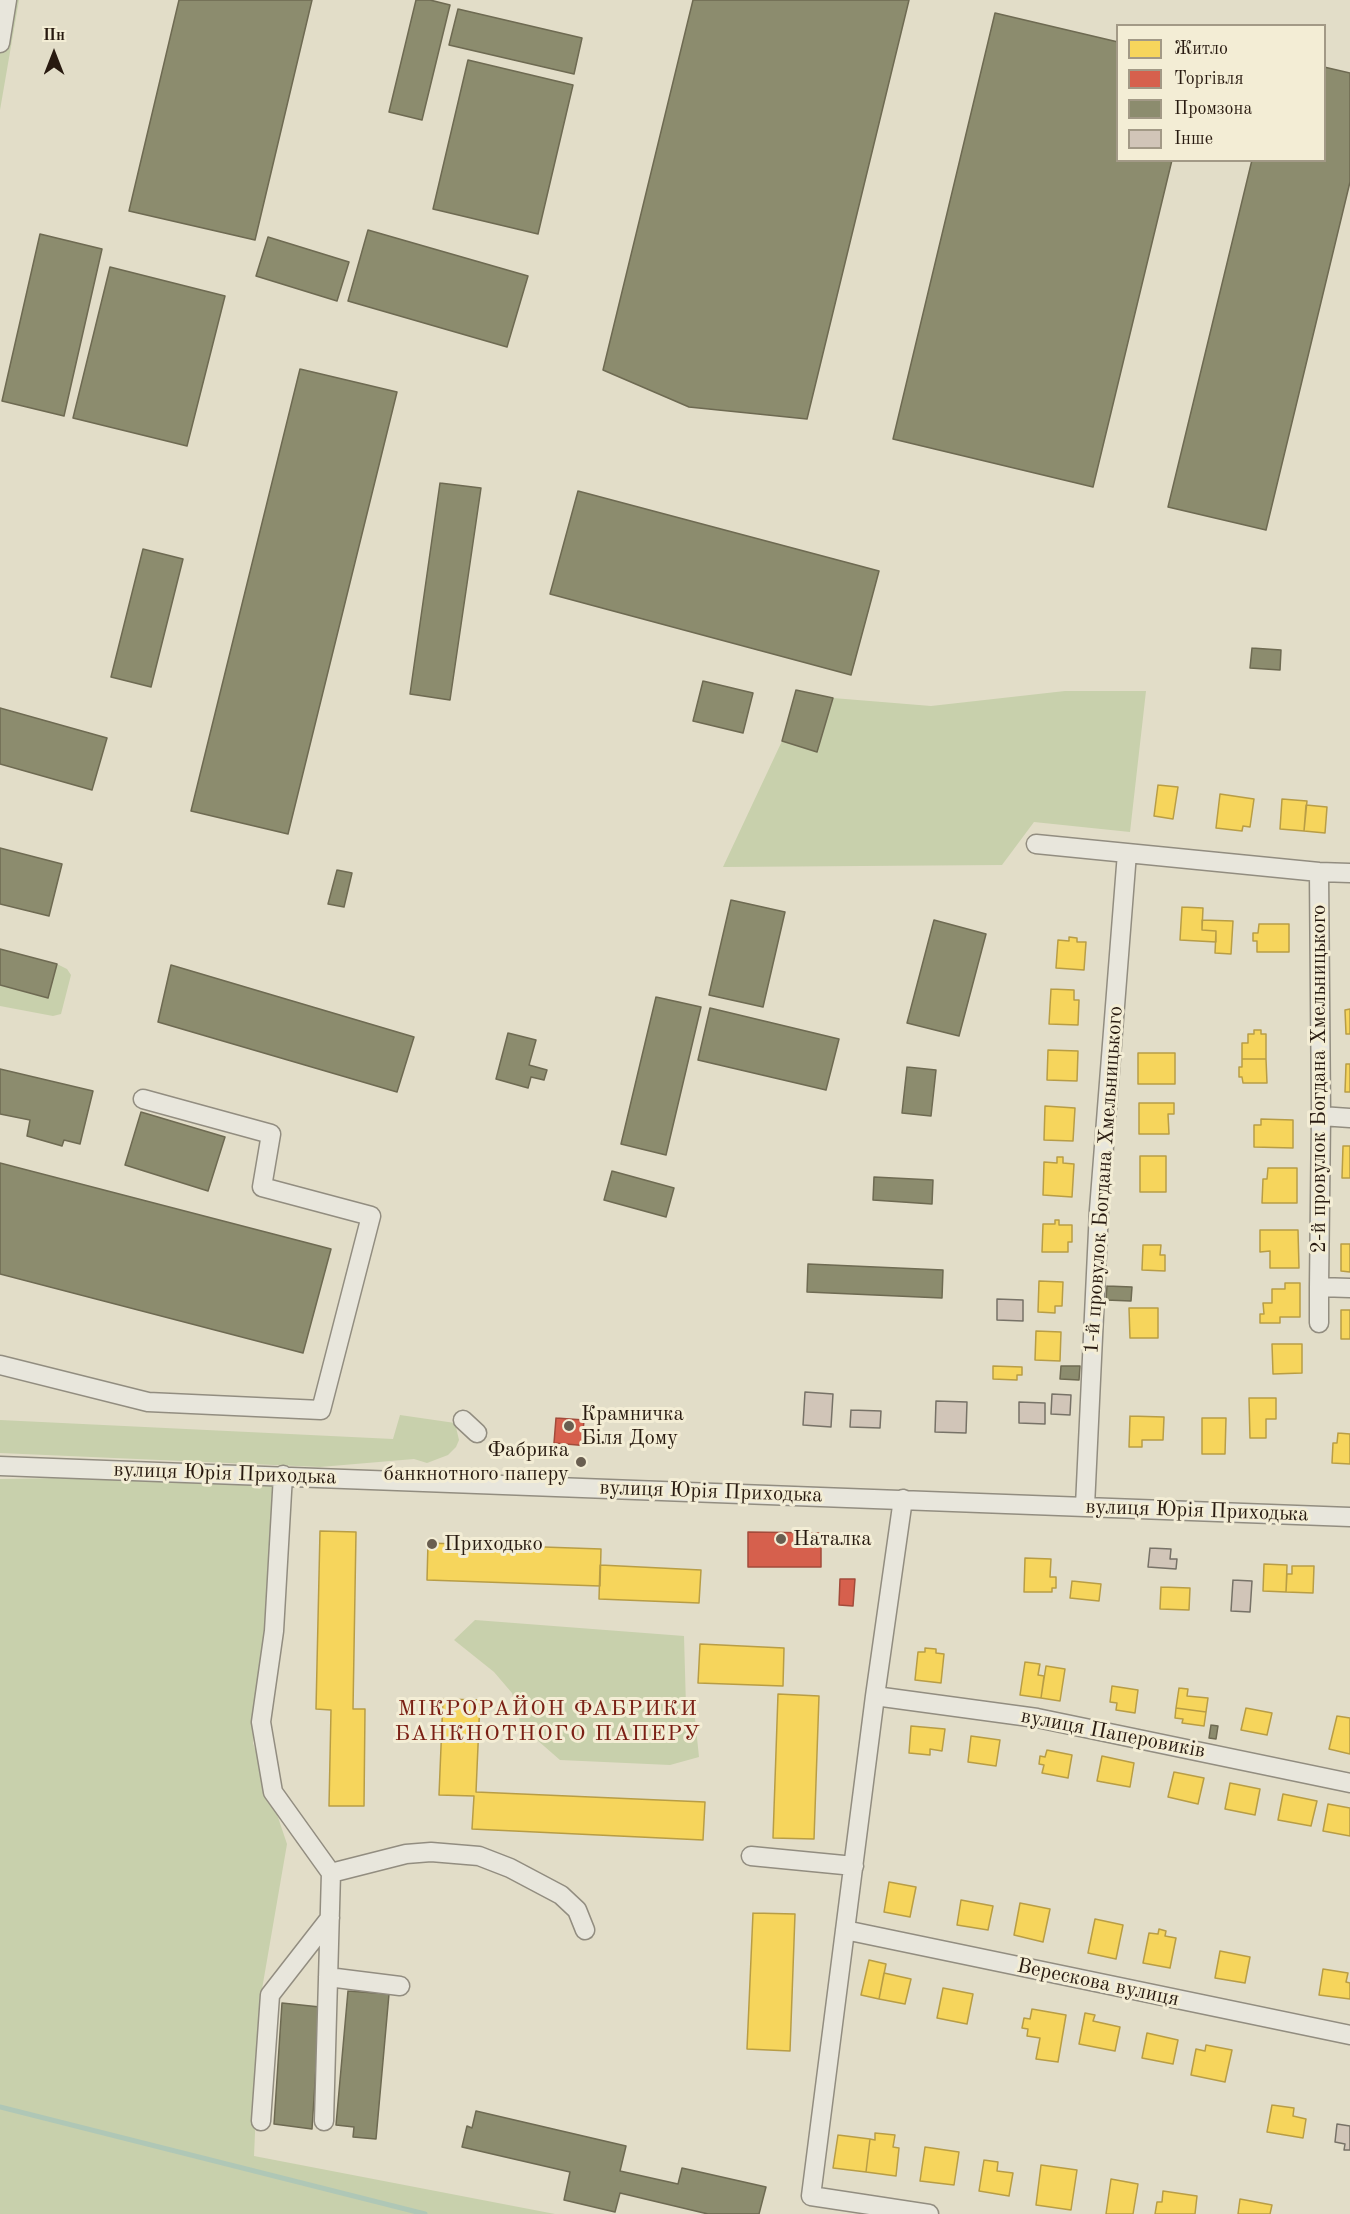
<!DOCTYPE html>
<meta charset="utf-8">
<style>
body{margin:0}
#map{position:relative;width:1350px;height:2214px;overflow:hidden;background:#e2ddc8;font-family:"Old Standard TT",serif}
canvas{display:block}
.legend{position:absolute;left:1116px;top:24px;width:210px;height:138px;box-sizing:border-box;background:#f3edd5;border:2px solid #a29986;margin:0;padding:8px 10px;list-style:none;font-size:18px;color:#281a10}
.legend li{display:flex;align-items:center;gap:12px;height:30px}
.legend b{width:30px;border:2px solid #a29986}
.north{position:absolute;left:24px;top:24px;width:60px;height:60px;-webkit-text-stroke:4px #f3edd5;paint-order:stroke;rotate:0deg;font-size:16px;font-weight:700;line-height:24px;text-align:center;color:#281a10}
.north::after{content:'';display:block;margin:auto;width:21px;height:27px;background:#281a10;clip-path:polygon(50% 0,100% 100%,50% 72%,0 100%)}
</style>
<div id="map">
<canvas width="1350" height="2214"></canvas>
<ul class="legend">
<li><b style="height:16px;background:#f6d55c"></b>Житло</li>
<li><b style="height:16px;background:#d6604d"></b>Торгівля</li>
<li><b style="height:16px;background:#8c8c6e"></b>Промзона</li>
<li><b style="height:16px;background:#d1c5b8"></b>Інше</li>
</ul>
<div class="north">Пн</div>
</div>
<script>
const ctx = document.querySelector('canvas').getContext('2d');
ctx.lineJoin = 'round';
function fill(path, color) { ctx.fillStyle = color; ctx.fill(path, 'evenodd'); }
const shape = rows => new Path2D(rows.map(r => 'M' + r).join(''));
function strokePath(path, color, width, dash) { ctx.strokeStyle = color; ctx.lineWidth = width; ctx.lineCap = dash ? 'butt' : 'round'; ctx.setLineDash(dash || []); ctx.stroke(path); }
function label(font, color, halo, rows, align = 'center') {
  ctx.font = font + ' "Old Standard TT",serif'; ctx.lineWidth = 6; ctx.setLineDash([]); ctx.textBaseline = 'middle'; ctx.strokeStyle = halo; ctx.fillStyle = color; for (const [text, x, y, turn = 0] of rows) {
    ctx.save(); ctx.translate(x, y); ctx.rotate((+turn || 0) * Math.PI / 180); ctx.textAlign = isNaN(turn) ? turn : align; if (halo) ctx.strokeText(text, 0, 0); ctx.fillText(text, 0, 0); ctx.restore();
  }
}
const green = shape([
 [0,0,19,0,0,110],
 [1065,691,1146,691,1130,832,1034,822,1002,865,723,867,782,741,817,752,833,698,931,706],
 [57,964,67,969,71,975,61,1014,53,1016,0,1006,0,985,48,997],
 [400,1415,455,1423,459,1440,456,1447,448,1455,427,1463,414,1459,320,1467,0,1453,0,1420,393,1439],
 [262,1475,279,1476,267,1635,253,1743,287,1844,261,1995,254,2156,555,2214,0,2214,0,1479],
 [475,1620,684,1636,686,1707,694,1709,699,1757,670,1765,560,1760,521,1726,512,1693,494,1672,454,1640]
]);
const homes = shape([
 [1158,785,1178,787,1173,819,1154,816,1158,785],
 [1220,794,1254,799,1250,827,1243,826,1242,831,1216,828,1220,794],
 [1282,799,1307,801,1304,831,1280,829,1282,799],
 [1306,805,1327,807,1325,833,1304,831,1306,805],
 [1182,907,1203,908,1202,930,1216,931,1216,942,1180,940,1182,907],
 [1202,920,1233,921,1231,954,1215,953,1216,931,1202,930,1202,920],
 [1259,924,1289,924,1289,952,1257,952,1257,941,1253,941,1253,933,1258,933,1259,924],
 [1069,937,1077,938,1077,942,1086,942,1084,970,1056,968,1058,940,1069,941,1069,937],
 [1051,989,1074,990,1074,1000,1079,1000,1078,1025,1049,1024,1051,989],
 [1350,1009,1350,1034,1346,1034,1345,1010,1350,1009],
 [1254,1030,1261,1030,1261,1034,1266,1034,1266,1059,1242,1059,1242,1043,1248,1043,1248,1034,1254,1034,1254,1030],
 [1048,1050,1078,1051,1077,1081,1047,1080,1048,1050],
 [1138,1053,1175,1053,1175,1084,1138,1084,1138,1053],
 [1242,1059,1266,1059,1267,1083,1243,1083,1242,1077,1239,1077,1239,1067,1242,1067,1242,1059],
 [1346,1064,1350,1064,1350,1092,1345,1092,1346,1064],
 [1139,1103,1174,1103,1174,1114,1168,1114,1169,1134,1139,1134,1139,1103],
 [1045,1106,1075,1108,1073,1141,1044,1140,1045,1106],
 [1261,1119,1293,1120,1293,1148,1254,1147,1254,1125,1261,1125,1261,1119],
 [1343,1146,1350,1146,1350,1178,1342,1178,1343,1146],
 [1140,1156,1166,1156,1166,1192,1140,1192,1140,1156],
 [1057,1157,1063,1157,1063,1163,1074,1164,1072,1197,1043,1195,1044,1162,1057,1163,1057,1157],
 [1268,1168,1297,1168,1297,1203,1262,1203,1263,1179,1267,1179,1268,1168],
 [1055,1220,1059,1220,1059,1225,1072,1225,1072,1242,1068,1242,1068,1252,1042,1252,1043,1224,1055,1224,1055,1220],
 [1260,1230,1298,1230,1299,1268,1270,1268,1270,1251,1260,1252,1260,1230],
 [1341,1244,1350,1244,1350,1272,1341,1271,1341,1244],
 [1143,1245,1161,1245,1160,1255,1165,1255,1165,1271,1142,1270,1143,1245],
 [1039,1281,1063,1282,1062,1306,1055,1306,1055,1313,1038,1312,1039,1281],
 [1285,1283,1300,1283,1300,1317,1280,1317,1280,1323,1260,1323,1260,1314,1264,1314,1263,1303,1272,1303,1272,1289,1285,1289,1285,1283],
 [1129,1308,1158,1308,1158,1338,1130,1338,1129,1308],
 [1341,1310,1350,1310,1350,1339,1341,1339,1341,1310],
 [1036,1331,1061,1332,1060,1361,1035,1360,1036,1331],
 [1272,1344,1302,1344,1302,1373,1273,1374,1272,1344],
 [993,1366,1022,1367,1022,1375,1017,1375,1017,1380,993,1379,993,1366],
 [1249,1398,1276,1398,1276,1419,1266,1419,1266,1438,1250,1438,1249,1398],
 [1130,1416,1164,1417,1163,1440,1142,1440,1142,1447,1129,1447,1130,1416],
 [1202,1418,1226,1418,1225,1454,1202,1454,1202,1418],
 [1338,1433,1350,1434,1350,1464,1332,1463,1333,1443,1337,1443,1338,1433],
 [320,1531,356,1532,353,1709,365,1709,364,1806,329,1806,331,1710,316,1709,320,1531],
 [428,1543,601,1549,600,1586,427,1580,428,1543],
 [1025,1558,1051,1559,1050,1577,1056,1577,1056,1588,1052,1588,1052,1592,1024,1592,1025,1558],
 [1264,1564,1287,1565,1286,1592,1263,1591,1264,1564],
 [600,1565,701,1570,699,1603,599,1599,600,1565],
 [1292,1566,1314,1566,1313,1593,1286,1592,1287,1574,1292,1574,1292,1566],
 [1072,1581,1101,1584,1099,1601,1070,1598,1072,1581],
 [1161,1587,1190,1588,1189,1610,1160,1609,1161,1587],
 [700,1644,784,1648,783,1686,698,1683,700,1644],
 [925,1648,936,1649,936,1653,944,1654,941,1683,915,1680,918,1652,925,1652,925,1648],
 [1025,1662,1040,1664,1038,1675,1044,1676,1041,1698,1020,1695,1025,1662],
 [1046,1666,1065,1669,1060,1701,1041,1698,1046,1666],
 [1112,1686,1138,1690,1135,1713,1116,1710,1117,1703,1110,1702,1112,1686],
 [1179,1688,1188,1689,1187,1696,1208,1698,1206,1712,1176,1708,1179,1688],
 [778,1694,819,1696,814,1839,773,1838,778,1694],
 [443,1699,480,1700,476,1792,705,1802,703,1840,472,1829,474,1796,439,1795,443,1699],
 [1176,1708,1206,1712,1204,1726,1182,1723,1183,1719,1175,1718,1176,1708],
 [1246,1708,1272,1713,1267,1735,1241,1730,1246,1708],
 [1337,1716,1350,1718,1350,1754,1329,1749,1337,1716],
 [911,1726,945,1729,942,1751,930,1749,930,1755,909,1753,911,1726],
 [971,1736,1000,1740,996,1766,968,1762,971,1736],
 [1047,1750,1072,1755,1068,1778,1042,1773,1044,1765,1039,1764,1040,1756,1045,1757,1047,1750],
 [1102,1756,1134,1763,1130,1787,1097,1781,1102,1756],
 [1174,1772,1204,1778,1198,1804,1168,1797,1174,1772],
 [1230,1783,1260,1789,1255,1815,1225,1809,1230,1783],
 [1283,1794,1317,1801,1311,1826,1278,1820,1283,1794],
 [1328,1804,1350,1808,1350,1836,1323,1831,1328,1804],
 [889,1882,916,1887,910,1917,884,1912,889,1882],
 [961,1900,993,1906,988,1930,957,1925,961,1900],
 [1020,1903,1050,1909,1043,1942,1014,1935,1020,1903],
 [753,1913,795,1914,790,2051,747,2049,753,1913],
 [1095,1919,1123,1925,1116,1959,1088,1953,1095,1919],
 [1159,1929,1166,1931,1165,1936,1176,1938,1170,1968,1143,1963,1149,1933,1158,1934,1159,1929],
 [1220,1951,1250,1957,1245,1983,1215,1978,1220,1951],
 [869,1960,886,1964,879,1999,861,1995,869,1960],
 [1323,1969,1348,1973,1346,1982,1350,1983,1350,1999,1319,1995,1323,1969],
 [884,1973,911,1979,905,2004,879,1999,884,1973],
 [943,1988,973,1994,967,2024,937,2018,943,1988],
 [1032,2009,1066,2015,1058,2062,1036,2059,1040,2038,1027,2036,1028,2029,1022,2028,1024,2018,1030,2019,1032,2009],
 [1085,2013,1095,2015,1093,2021,1120,2027,1115,2051,1079,2044,1085,2013],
 [1147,2033,1178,2040,1173,2064,1142,2058,1147,2033],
 [1206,2045,1232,2050,1225,2082,1191,2075,1196,2049,1205,2051,1206,2045],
 [1272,2105,1294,2108,1293,2116,1306,2119,1303,2138,1267,2132,1272,2105],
 [875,2133,895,2135,893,2147,899,2148,896,2176,866,2172,870,2139,875,2140,875,2133],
 [838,2135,870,2139,866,2172,833,2168,838,2135],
 [925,2147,959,2152,954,2185,920,2181,925,2147],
 [984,2160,998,2162,997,2171,1013,2173,1009,2196,979,2191,984,2160],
 [1041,2165,1077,2170,1071,2210,1036,2205,1041,2165],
 [1111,2179,1138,2184,1133,2214,1106,2214,1111,2179],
 [1163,2191,1197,2196,1195,2214,1155,2214,1157,2202,1162,2202,1163,2191],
 [1240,2199,1272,2205,1270,2214,1238,2214,1240,2199]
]);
const shops = shape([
 [556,1418,584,1420,583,1432,590,1433,589,1446,554,1443,556,1418],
 [748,1532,821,1533,821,1567,748,1567,748,1532],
 [840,1579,855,1579,853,1606,839,1605,840,1579]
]);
const industry = shape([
 [179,0,312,0,255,240,129,211,179,0],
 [416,0,430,0,450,5,422,120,389,112,416,0],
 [693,0,909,0,807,419,689,407,603,370,693,0],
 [458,9,582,38,574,74,449,45,458,9],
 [995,13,1118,42,1118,160,1172,160,1093,487,893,439,995,13],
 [468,60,573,85,538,234,433,209,468,60],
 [1324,67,1350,73,1350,182,1266,530,1168,507,1252,160,1324,160,1324,67],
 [368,230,528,276,507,347,348,301,368,230],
 [40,234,102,249,64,416,2,401,40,234],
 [268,237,349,262,337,301,256,276,268,237],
 [110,267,225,296,187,446,73,418,110,267],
 [300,369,397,392,288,834,191,811,300,369],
 [440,483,481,488,450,700,410,694,440,483],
 [578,491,879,571,851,675,550,594,578,491],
 [143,549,183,559,151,687,111,677,143,549],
 [1252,648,1281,650,1280,670,1250,668,1252,648],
 [703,681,753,693,743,733,693,721,703,681],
 [796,690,833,698,817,752,782,741,796,690],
 [0,708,107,738,92,790,0,764,0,708],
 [0,848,62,864,49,916,0,904,0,848],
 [337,870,352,873,344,907,328,904,337,870],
 [731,900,785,912,763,1007,709,995,731,900],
 [934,920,986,934,959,1036,907,1023,934,920],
 [0,949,57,964,48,998,0,985,0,949],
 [171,965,414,1037,397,1092,158,1022,171,965],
 [656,997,701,1007,666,1155,621,1144,656,997],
 [710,1008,839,1039,826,1090,698,1060,710,1008],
 [508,1033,536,1040,529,1065,547,1070,544,1080,531,1077,528,1088,496,1079,508,1033],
 [907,1067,936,1070,931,1116,902,1113,907,1067],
 [0,1069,93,1091,80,1144,64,1140,62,1146,27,1136,30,1120,0,1114,0,1069],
 [141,1112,225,1137,208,1191,125,1165,141,1112],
 [0,1163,331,1249,303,1353,0,1274,0,1163],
 [612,1171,674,1188,666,1217,604,1200,612,1171],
 [874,1177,933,1180,932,1204,873,1200,874,1177],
 [808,1264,943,1270,942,1298,807,1292,808,1264],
 [1107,1286,1132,1287,1131,1301,1106,1300,1107,1286],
 [1061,1366,1080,1366,1079,1380,1060,1379,1061,1366],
 [1211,1725,1218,1726,1216,1739,1209,1738,1211,1725],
 [348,1991,389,1994,376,2139,353,2137,354,2127,336,2125,348,1991],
 [282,2003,320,2007,312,2129,274,2124,282,2003],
 [476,2111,626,2146,620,2171,678,2184,682,2168,766,2187,759,2214,708,2214,620,2193,615,2212,564,2200,570,2172,462,2147,467,2126,472,2128,476,2111]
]);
const stream = shape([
 [0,2107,425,2214]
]);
const building = shape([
 [997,1299,1023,1300,1023,1321,997,1320,997,1299],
 [805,1392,833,1394,831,1427,803,1425,805,1392],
 [1052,1394,1071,1395,1070,1415,1051,1414,1052,1394],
 [936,1401,967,1402,966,1433,935,1432,936,1401],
 [1019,1402,1045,1403,1045,1424,1019,1423,1019,1402],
 [851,1410,881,1411,880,1428,850,1427,851,1410],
 [1150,1548,1171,1549,1170,1559,1177,1559,1176,1569,1148,1567,1150,1548],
 [1233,1580,1252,1581,1250,1612,1231,1611,1233,1580],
 [1337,2124,1350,2126,1350,2150,1344,2150,1345,2144,1335,2142,1337,2124]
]);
const minor = shape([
 [0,43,7,0],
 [1036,844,1319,872,1350,873],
 [1319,872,1321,1116,1319,1287],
 [1321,1116,1350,1118],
 [1319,1323,1319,1287,1350,1288],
 [0,1365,148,1402,321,1410,371,1216,262,1187,271,1134,143,1099],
 [463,1420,477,1433],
 [0,1466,1350,1517],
 [283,1475,274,1631,261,1722,273,1792,331,1873,324,2121],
 [903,1499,875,1696,811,2196,929,2214],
 [1085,1506,1099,1210,1127,853],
 [875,1696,1037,1718,1350,1783],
 [751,1856,854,1866],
 [331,1873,406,1854,431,1852,479,1856,510,1868,561,1895,577,1910,585,1930],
 [845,1930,1350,2035],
 [328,1977,400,1986],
 [261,2121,270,1995,330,1918]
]);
const markers = [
 [569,1426,6,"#695e50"],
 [581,1462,6,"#695e50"],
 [781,1539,6,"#695e50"],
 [432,1544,6,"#695e50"]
];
const streetNames = [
 ["2-й провулок Богдана Хмельницького",1319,1079,-90],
 ["1-й провулок Богдана Хмельницького",1104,1180,-86],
 ["вулиця Юрія Приходька",225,1474,2],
 ["вулиця Юрія Приходька",711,1492,2],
 ["вулиця Юрія Приходька",1197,1511,2],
 ["вулиця Паперовиків",1113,1734,11],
 ["Верескова вулиця",1098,1983,12]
];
const poiNames = [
 ["Крамничка",581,1414],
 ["Біля Дому",581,1438],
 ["Фабрика",569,1450,"right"],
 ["банкнотного паперу",569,1474,"right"],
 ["Наталка",793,1539],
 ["Приходько",444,1544]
];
const neighbourhoodNames = [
 ["МІКРОРАЙОН ФАБРИКИ",548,1709],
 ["БАНКНОТНОГО ПАПЕРУ",548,1734]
];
fill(green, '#c8d0ac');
fill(homes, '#f6d55c');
strokePath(homes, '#b89d45', 1.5);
fill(shops, '#d6604d');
strokePath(shops, '#a24b3b', 1.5);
fill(industry, '#8c8c6e');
strokePath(industry, '#6e6a52', 1.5);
strokePath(stream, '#afc7b6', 5);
fill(building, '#d1c5b8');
strokePath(building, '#777267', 1.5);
strokePath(minor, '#928d80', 21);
strokePath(minor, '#e8e6dc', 18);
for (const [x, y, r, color] of markers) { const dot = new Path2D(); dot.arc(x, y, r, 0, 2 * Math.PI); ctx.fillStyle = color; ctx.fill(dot); strokePath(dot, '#f3edd5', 2); }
label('21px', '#281a10', '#f3edd5', streetNames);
label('21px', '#281a10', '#f3edd5', poiNames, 'left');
ctx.letterSpacing = '1.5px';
label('22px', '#7a1f14', '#f3edd5', neighbourhoodNames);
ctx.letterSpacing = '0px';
</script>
